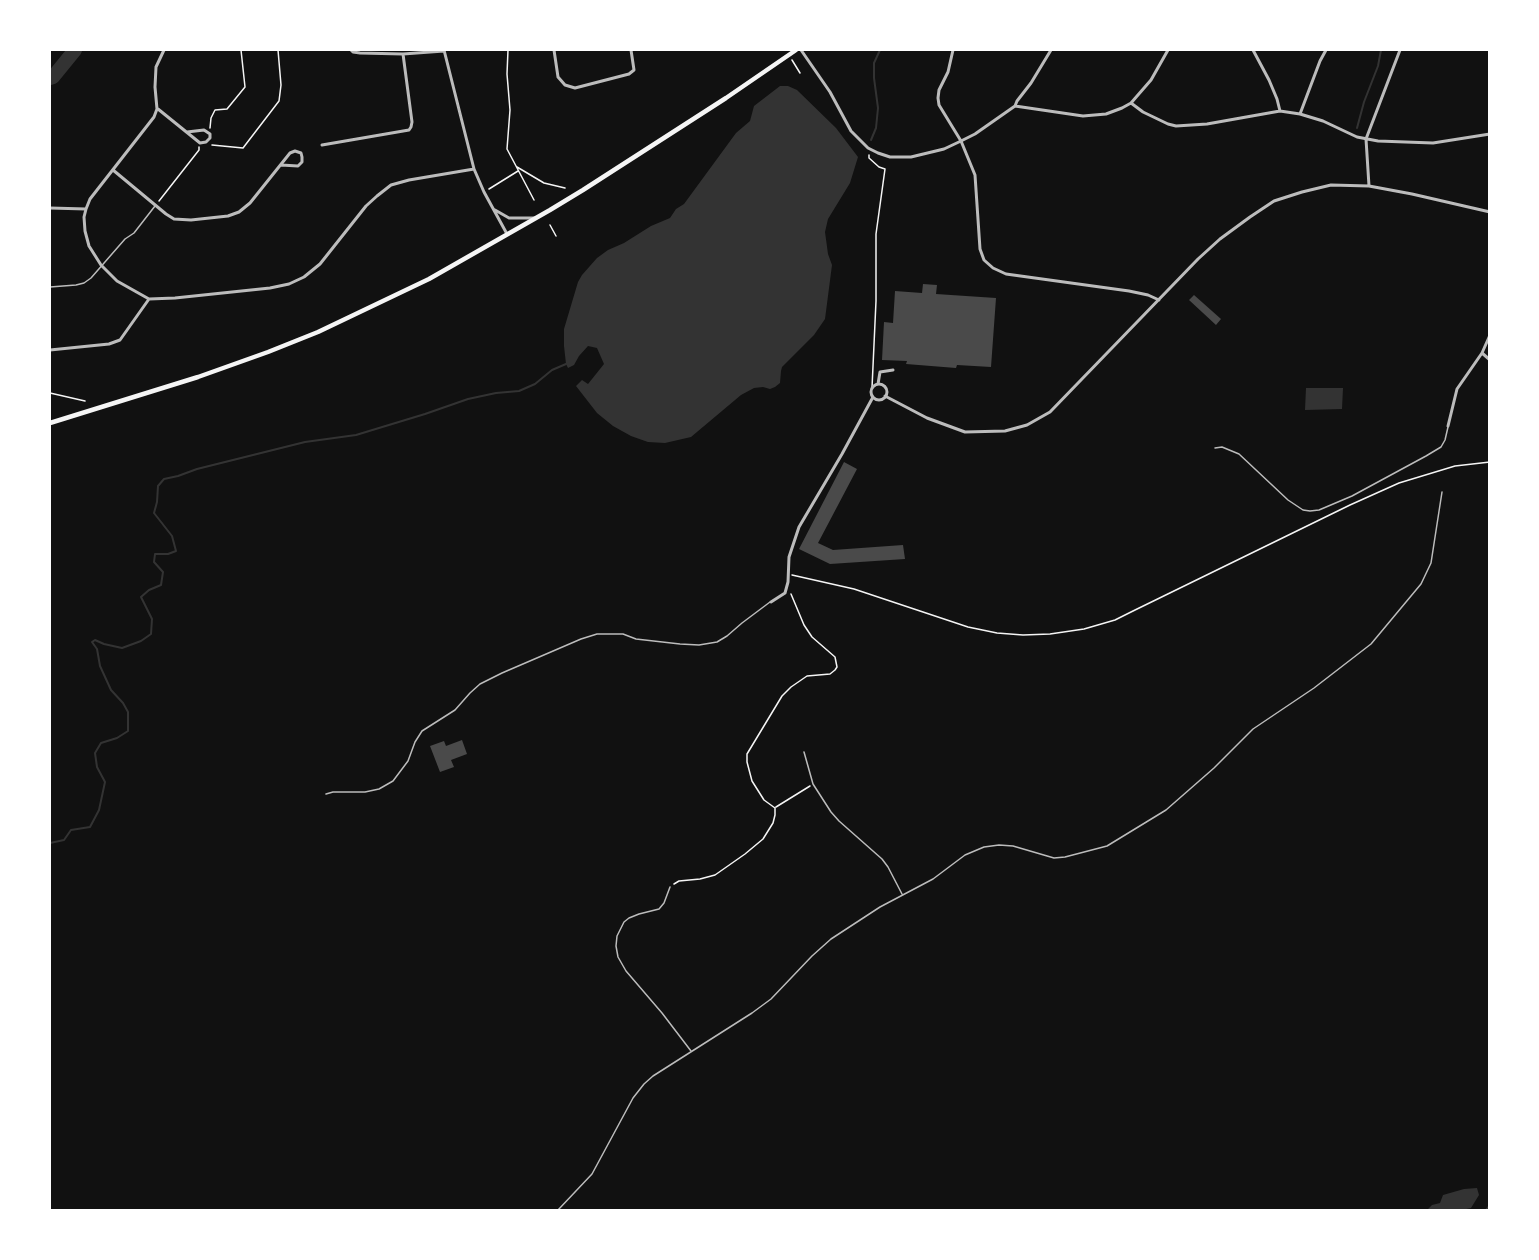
<!DOCTYPE html>
<style>
body{margin:0}
#map{position:relative;width:1539px;height:1260px;overflow:hidden;background:#111;font-family:Overpass,sans-serif}
canvas{display:block}
.frame{position:absolute;inset:0;border:51px solid #fff;pointer-events:none}
</style>
<div id="map">
<canvas width="1539" height="1260"></canvas>
<div class="frame"></div>
</div>
<script>
const ctx = document.querySelector('canvas').getContext('2d');
ctx.lineJoin = 'round';
function fill(path, color) { ctx.fillStyle = color; ctx.fill(path, 'evenodd'); }
const shape = rows => new Path2D(rows.map(r => 'M' + r).join(''));
function strokePath(path, color, width, dash) { ctx.strokeStyle = color; ctx.lineWidth = width; ctx.lineCap = dash ? 'butt' : 'round'; ctx.setLineDash(dash || []); ctx.stroke(path); }
const water = shape([
 [780,86,788,86,797,90,836,128,858,157,850,183,828,219,825,232,828,254,832,265,825,319,814,335,782,367,781,371,780,383,775,387,770,389,763,387,754,388,741,395,691,437,665,443,648,442,631,436,613,426,597,413,576,386,582,380,588,384,604,364,597,348,588,346,579,356,574,365,568,368,566,364,564,346,564,329,578,282,582,275,597,258,608,250,624,243,651,226,670,218,676,209,684,204,736,133,750,121,754,106],
 [1306,388,1343,388,1342,409,1305,410],
 [1477,1188,1479,1195,1471,1208,1462,1210,1427,1210,1432,1205,1440,1203,1443,1195,1464,1189]
]);
const stream = shape([
 [1357,128,1364,102,1378,66,1381,50],
 [871,140,876,128,878,108,874,78,874,63,880,50],
 [50,843,64,840,71,830,90,827,99,810,105,782,97,767,95,753,101,743,117,738,128,731,128,712,123,703,111,690,100,666,97,649,92,642,95,640,104,644,122,648,141,641,151,634,152,619,141,597,149,590,161,585,163,572,154,562,155,554,168,554,176,551,172,536,154,513,157,502,158,486,164,479,178,476,197,469,305,442,356,435,425,414,468,399,496,393,519,391,535,384,552,370,566,364],
 [1486,1210,1490,1205]
]);
const river = shape([
 [50,78,53,77,75,50]
]);
const building = shape([
 [923,284,937,285,936,294,996,298,991,367,957,365,956,368,906,364,907,361,882,360,884,322,893,323,895,291,922,293],
 [1194,295,1221,319,1216,325,1189,300],
 [844,462,857,469,818,543,833,550,903,545,905,559,830,564,799,549],
 [462,740,467,754,451,760,454,767,440,772,430,746,444,741,446,746]
]);
const path = shape([
 [508,50,507,74,510,110,507,149,534,200],
 [792,60,800,73],
 [210,128,211,118,215,110,227,109,245,87,241,50],
 [212,145,243,148,279,101,281,85,278,50],
 [869,155,869,158,879,167,885,169,876,234,876,301,872,388],
 [517,167,544,183,565,188],
 [489,189,518,171],
 [159,201,199,150,199,147],
 [550,225,556,236],
 [50,393,85,401],
 [792,575,854,589,968,627,997,633,1023,635,1050,634,1084,629,1115,620,1133,611,1350,505,1399,483,1455,466,1490,462],
 [776,807,810,786],
 [775,808,764,800,752,781,747,762,747,754,782,696,791,687,807,676,830,674,835,670,837,667,835,657,812,637,804,625,791,594],
 [674,884,679,881,700,879,715,875,745,854,763,839,773,823,775,815,775,808]
]);
const service = shape([
 [50,287,76,285,84,283,91,278,125,239,134,233,155,206],
 [1215,448,1222,447,1239,454,1288,500,1303,510,1310,511,1319,510,1352,496,1426,456,1441,447,1445,440,1448,427],
 [804,752,813,784,831,812,839,821,882,859,888,867,902,894],
 [326,794,333,792,365,792,379,789,393,781,408,761,415,742,422,731,455,710,470,693,480,684,502,673,581,639,597,634,623,634,636,639,680,644,699,645,717,642,727,636,742,623,770,602],
 [670,887,664,903,659,909,639,914,629,918,624,922,617,936,616,946,618,957,626,971,662,1013,691,1051],
 [558,1210,592,1174,633,1098,644,1084,653,1076,752,1013,771,999,812,956,831,939,880,907,933,879,965,855,984,847,999,845,1013,846,1054,858,1065,857,1107,846,1166,810,1214,768,1253,729,1314,688,1371,644,1421,584,1431,563,1442,492]
]);
const minor = shape([
 [164,50,156,67,155,87,157,109,154,117,90,199,86,209,84,217,85,231,89,246,101,265,117,281,149,299,175,298,270,288,289,284,304,277,320,264,366,206,377,196,391,185,409,180,474,169],
 [351,50,353,52,360,53,403,54,444,51],
 [444,50,474,169,484,192,507,234],
 [554,50,558,77,565,85,575,88,629,74,634,70,631,50],
 [801,50,830,92,851,131,868,148,878,153,890,157,911,157,944,149,961,141,975,134,1015,106,1017,101,1031,83,1051,50],
 [953,50,948,72,939,90,938,98,939,105,961,141,975,175,980,249,984,260,993,268,1006,274,1129,291,1148,295,1159,300],
 [1253,50,1269,80,1277,99,1280,111],
 [1131,103,1143,112,1168,124,1176,126,1207,124,1280,111,1300,114,1323,121,1357,137,1378,141,1433,143,1490,134],
 [1015,106,1083,116,1106,114,1122,108,1131,103,1151,80,1168,50],
 [158,109,200,143,206,142,210,138,210,134,204,130,187,132],
 [1300,114,1320,61,1326,50],
 [322,145,409,130,411,127,412,122,403,54],
 [113,170,166,214,174,219,191,220,228,216,239,212,250,203,290,153,295,151,301,153,302,157,302,162,298,166,281,165],
 [1369,186,1366,139,1400,50],
 [50,208,86,209],
 [495,210,509,218,535,218],
 [1490,335,1482,353,1490,360],
 [50,350,109,344,120,340,149,299],
 [878,384,880,372,893,370],
 '871 392a8 8 0 1 1 16 0a8 8 0 1 1-16 0Z',
 [885,396,927,418,965,432,1005,431,1027,425,1050,412,1198,259,1220,239,1250,217,1274,201,1302,192,1331,185,1369,186,1412,194,1490,212],
 [1448,426,1457,389,1482,353],
 [771,602,785,593,788,582,789,557,799,527,842,454,873,397]
]);
const secondary = shape([
 [50,423,198,377,268,352,318,332,429,279,550,210,583,190,726,98,796,50]
]);
fill(water, '#333');
strokePath(stream, '#333', 2);
strokePath(river, '#333', 14);
fill(building, '#4a4a4a');
strokePath(path, '#f5f5f5', 1.5);
strokePath(service, '#bcbcbc', 1.5);
strokePath(minor, '#bcbcbc', 3);
strokePath(secondary, '#f5f5f5', 4.5);
</script>
